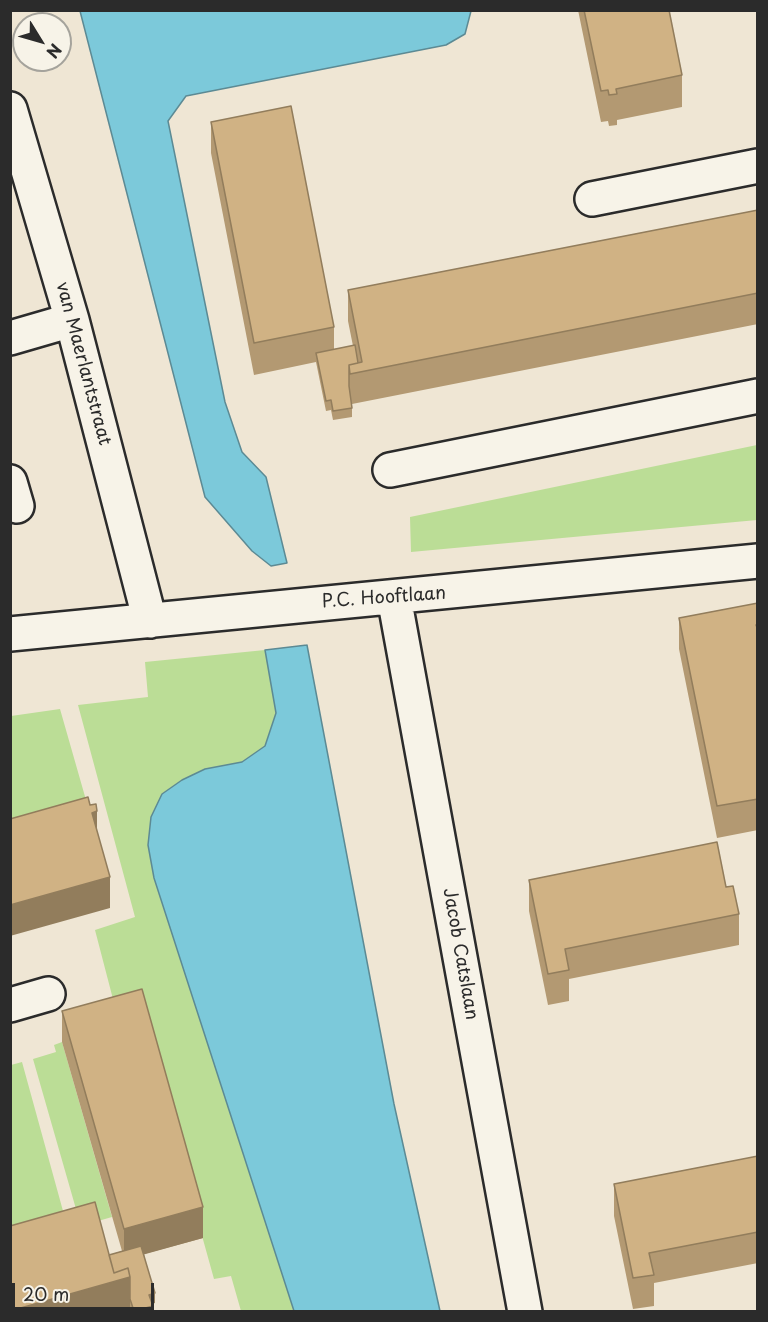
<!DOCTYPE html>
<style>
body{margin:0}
#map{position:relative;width:768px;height:1322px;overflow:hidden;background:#efe6d4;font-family:"Playpen Sans",sans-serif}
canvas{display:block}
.frame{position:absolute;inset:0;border:12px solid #2b2b2b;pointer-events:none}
.north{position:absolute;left:12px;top:12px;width:60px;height:60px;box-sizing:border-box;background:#f7f3e8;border:2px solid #a5a39c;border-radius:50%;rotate:127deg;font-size:16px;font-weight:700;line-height:24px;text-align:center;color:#2b2b2b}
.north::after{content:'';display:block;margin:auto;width:21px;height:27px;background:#2b2b2b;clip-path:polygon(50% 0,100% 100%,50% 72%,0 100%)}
.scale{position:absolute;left:12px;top:1283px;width:142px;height:27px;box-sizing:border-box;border:3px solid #2b2b2b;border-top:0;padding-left:8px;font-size:18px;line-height:21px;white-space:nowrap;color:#2b2b2b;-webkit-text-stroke:4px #f7f3e8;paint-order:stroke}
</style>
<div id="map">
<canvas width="768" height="1322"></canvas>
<div class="frame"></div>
<div class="north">N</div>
<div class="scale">20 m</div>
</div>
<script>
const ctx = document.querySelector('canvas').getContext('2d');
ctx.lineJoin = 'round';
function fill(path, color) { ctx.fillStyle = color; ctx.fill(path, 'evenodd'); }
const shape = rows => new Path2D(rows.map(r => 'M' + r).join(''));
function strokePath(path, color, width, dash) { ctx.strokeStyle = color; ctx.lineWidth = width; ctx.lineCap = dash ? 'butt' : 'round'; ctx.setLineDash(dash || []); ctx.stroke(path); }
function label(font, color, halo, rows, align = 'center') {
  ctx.font = font + ' "Playpen Sans",sans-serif'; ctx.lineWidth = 6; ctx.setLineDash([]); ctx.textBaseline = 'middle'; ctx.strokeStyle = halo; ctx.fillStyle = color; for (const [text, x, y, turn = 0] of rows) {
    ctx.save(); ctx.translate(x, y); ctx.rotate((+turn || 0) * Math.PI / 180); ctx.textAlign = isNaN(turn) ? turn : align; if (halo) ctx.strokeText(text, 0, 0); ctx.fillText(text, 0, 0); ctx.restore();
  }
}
const green = shape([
 [757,445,757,520,411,552,410,517],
 [265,650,276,713,265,747,242,762,205,769,182,780,162,794,148,845,155,878,294,1311,241,1311,231,1276,214,1279,142,1020,120,1026,95,930,135,917,78,705,148,697,145,662],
 [60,709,96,835,11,850,11,716],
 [62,1042,112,1217,91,1223,78,1216,33,1059,56,1052,54,1045],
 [22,1062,71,1240,11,1257,11,1065]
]);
const water = shape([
 [80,11,471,11,465,34,446,45,186,96,168,121,225,402,242,452,266,477,287,563,271,566,252,551,205,497,80,11],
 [307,645,394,1104,440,1311,294,1311,154,878,148,845,151,817,162,794,182,780,205,769,242,762,265,746,276,713,265,650,307,645]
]);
const minor = shape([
 [10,109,72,320,150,621],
 [592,199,758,166],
 [10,338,72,320],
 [390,470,758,396],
 [10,482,17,506],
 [394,597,525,1312],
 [10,634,758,561],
 [10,1005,48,994]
]);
const wall = shape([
 [578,10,669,10,682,75,682,107,617,120,617,125,609,126,608,121,601,122],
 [211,122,334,327,334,349,353,346,348,321,348,290,758,210,758,324,352,404,352,417,333,420,331,410,326,411,316,362,254,375,211,153],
 [758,603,758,830,717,838,679,649,679,618],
 [529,880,726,887,739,914,739,945,569,979,569,1001,548,1005,529,911],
 [62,1011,203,1238,144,1254,155,1303,152,1304,153,1311,131,1311,109,1255,122,1251,62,1042],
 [758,1156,758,1263,654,1283,654,1306,633,1309,614,1216,614,1184]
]);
const shadedWall = shape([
 [97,811,97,842,92,813],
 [110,877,110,908,10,936,10,905],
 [203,1207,203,1238,124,1260,124,1229],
 [130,1277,130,1308,119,1311,10,1311],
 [155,1293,155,1303,149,1304,149,1295],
 [153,1306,153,1311,134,1311]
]);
const building = shape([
 [584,10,669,10,682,75,616,89,617,94,609,95,608,90,601,91,584,10],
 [291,106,334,327,254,343,211,122,291,106],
 [758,210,758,293,350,374,349,365,362,362,348,290,758,210],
 [355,345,358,363,349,365,349,386,352,408,333,411,331,400,326,401,316,353,355,345],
 [758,603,758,624,756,625,758,630,758,799,717,806,679,618,758,603],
 [88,797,90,805,96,804,97,811,92,813,110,877,10,905,10,819,88,797],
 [717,842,726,887,733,886,739,914,565,949,569,970,548,974,529,880,717,842],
 [142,989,203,1207,124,1229,62,1011,142,989],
 [758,1156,758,1232,649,1253,654,1275,633,1278,614,1184,758,1156],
 [95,1202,114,1273,128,1268,130,1277,10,1311,10,1226,95,1202],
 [141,1246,155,1293,149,1295,153,1306,134,1311,130,1299,130,1277,128,1268,114,1273,109,1255,141,1246]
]);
const streetNames = [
 ["van Maerlantstraat",83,364,75],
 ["P.C. Hooftlaan",384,598,-4],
 ["Jacob Catslaan",460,954,80]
];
fill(green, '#bbdd96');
fill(water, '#7cc9da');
strokePath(water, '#5c8a94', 1.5);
strokePath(minor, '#2b2b2b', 38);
strokePath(minor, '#f7f3e8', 33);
fill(wall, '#b39972');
fill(shadedWall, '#927d5c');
fill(building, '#d0b284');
strokePath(building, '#927d5c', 1.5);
label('18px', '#2b2b2b', '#f7f3e8', streetNames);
</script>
